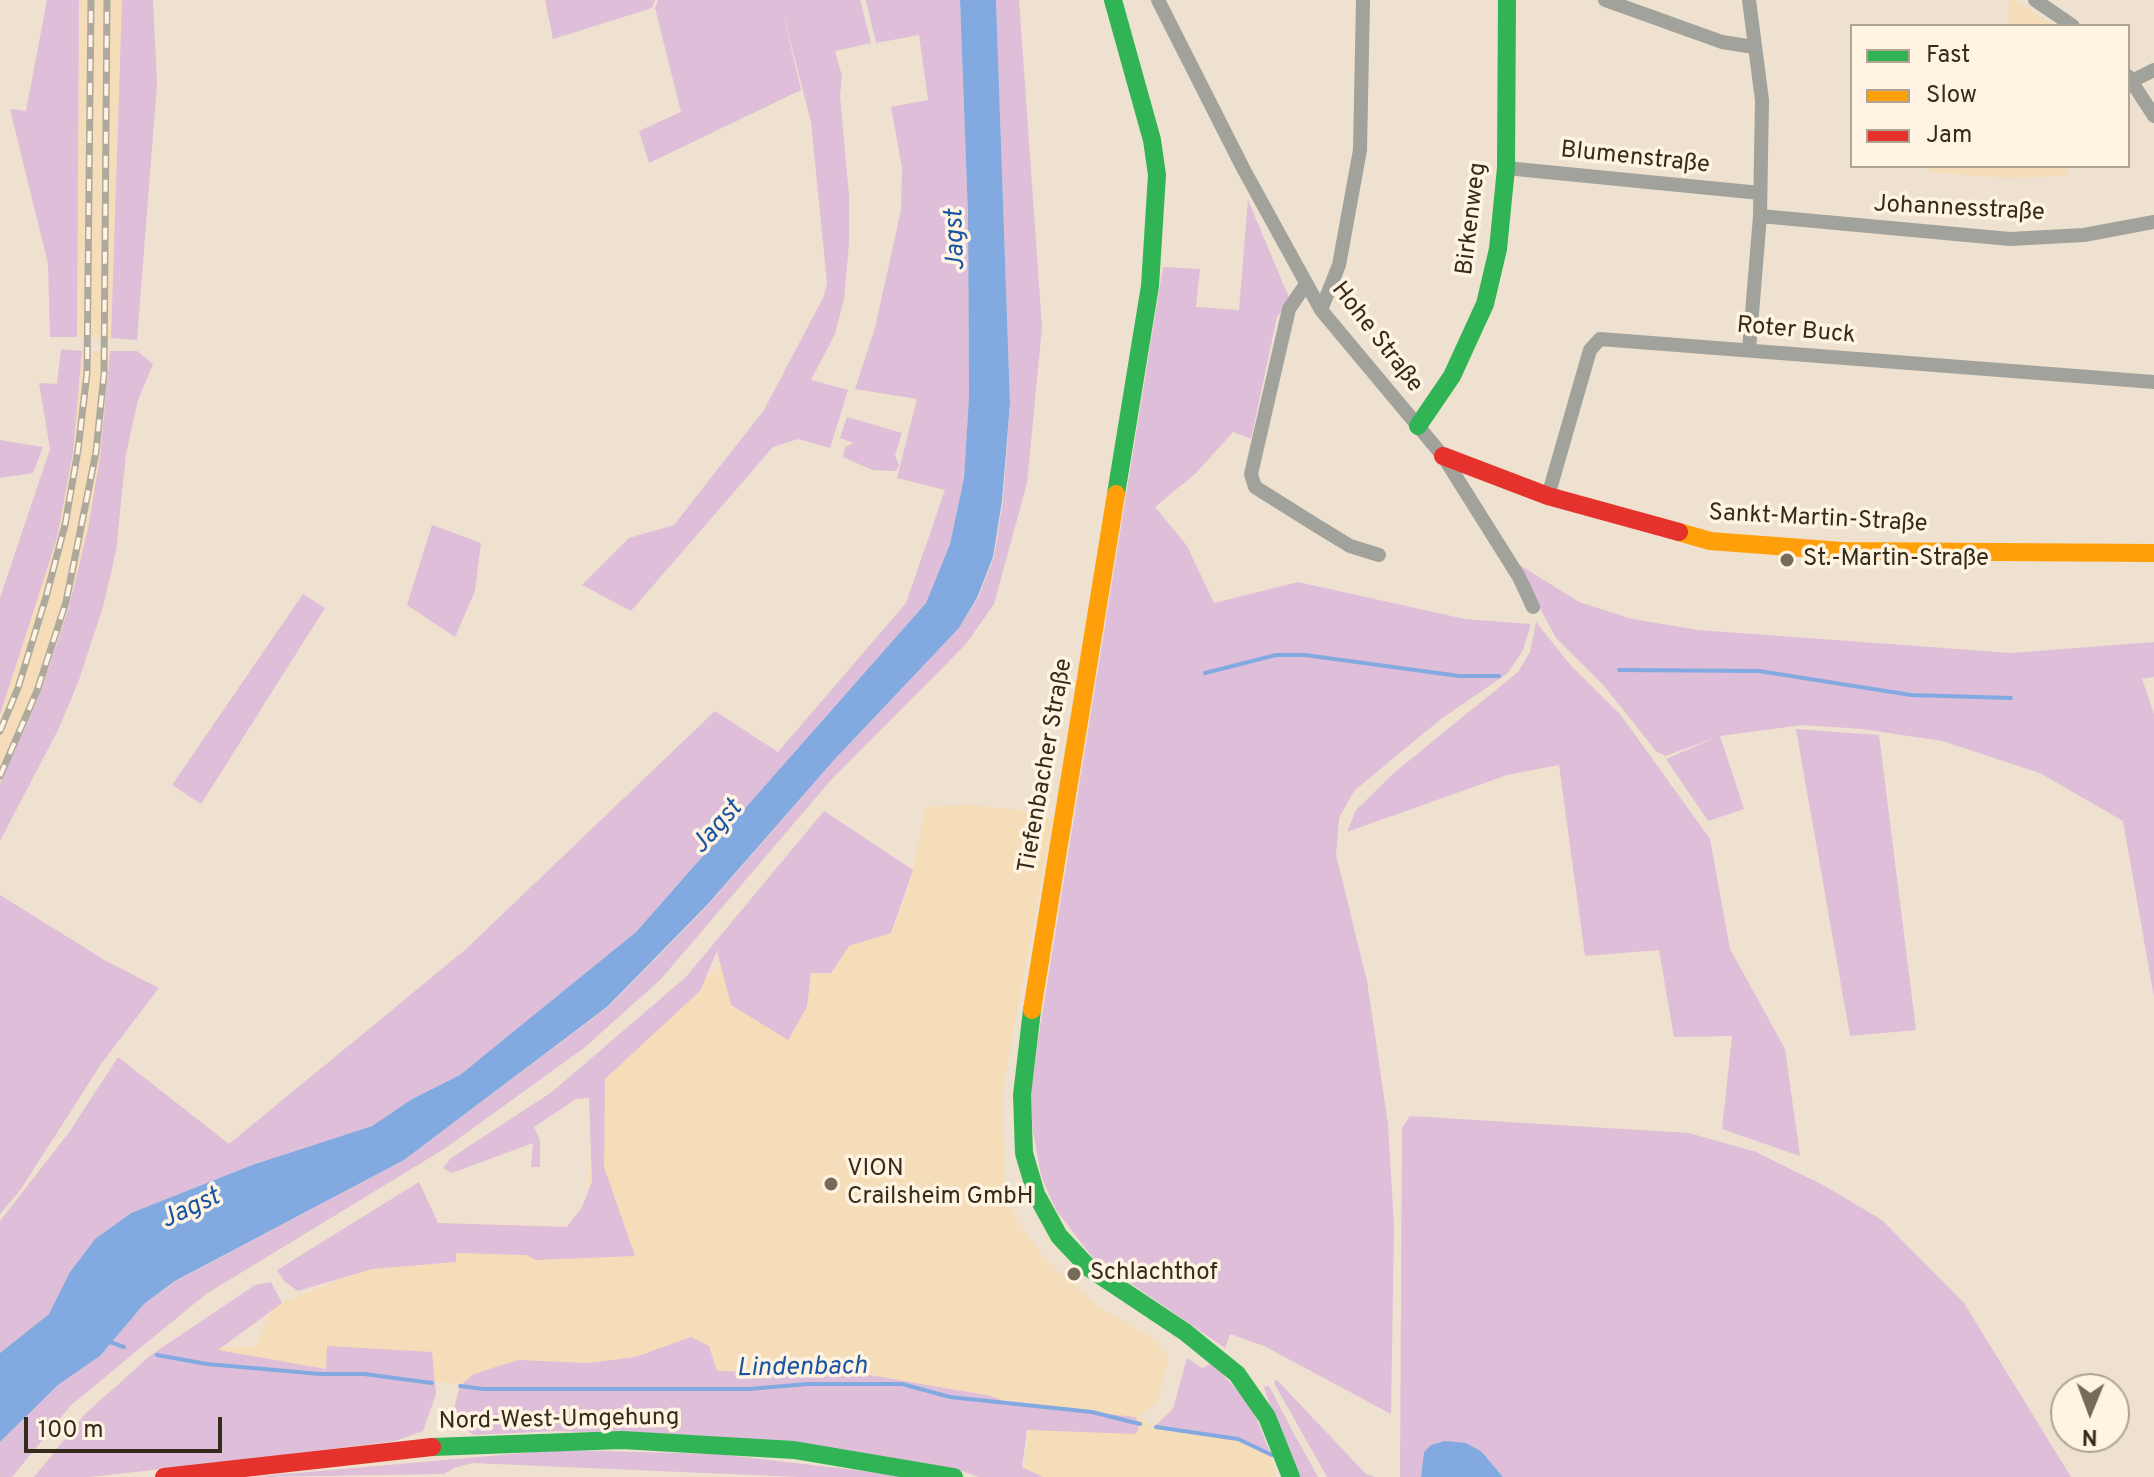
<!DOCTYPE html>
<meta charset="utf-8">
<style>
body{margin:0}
#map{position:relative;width:2154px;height:1477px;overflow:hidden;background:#eee1cf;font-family:Overpass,sans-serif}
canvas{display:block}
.legend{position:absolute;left:1850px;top:24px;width:280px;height:144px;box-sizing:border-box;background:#fff3e2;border:2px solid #afa392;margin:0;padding:10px 14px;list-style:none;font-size:24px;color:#362b1a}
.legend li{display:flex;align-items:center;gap:16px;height:40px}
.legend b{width:40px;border:2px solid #afa392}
.north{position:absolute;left:2050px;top:1373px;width:80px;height:80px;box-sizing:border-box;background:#fff3e2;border:2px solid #afa392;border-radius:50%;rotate:181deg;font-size:22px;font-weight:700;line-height:32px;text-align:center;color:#362b1a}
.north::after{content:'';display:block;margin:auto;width:28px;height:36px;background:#766b59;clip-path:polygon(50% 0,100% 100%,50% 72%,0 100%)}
.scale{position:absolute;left:24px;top:1417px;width:198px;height:36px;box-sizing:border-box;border:4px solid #362b1a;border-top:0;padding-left:10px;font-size:24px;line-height:28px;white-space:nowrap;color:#362b1a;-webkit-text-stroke:6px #fff3e2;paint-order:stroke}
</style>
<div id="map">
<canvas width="2154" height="1477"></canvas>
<ul class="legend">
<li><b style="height:10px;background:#30b455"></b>Fast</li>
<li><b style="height:10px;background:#ff9f0a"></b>Slow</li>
<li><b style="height:10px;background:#e5322d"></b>Jam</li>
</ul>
<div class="north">N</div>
<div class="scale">100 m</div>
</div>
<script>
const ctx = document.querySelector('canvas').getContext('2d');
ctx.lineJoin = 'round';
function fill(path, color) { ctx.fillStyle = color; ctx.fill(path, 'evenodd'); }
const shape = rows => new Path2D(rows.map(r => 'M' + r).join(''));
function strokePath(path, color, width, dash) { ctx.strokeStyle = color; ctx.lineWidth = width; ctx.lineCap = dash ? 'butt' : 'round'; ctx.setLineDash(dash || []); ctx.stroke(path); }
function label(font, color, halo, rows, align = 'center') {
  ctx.font = font + ' Overpass,sans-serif'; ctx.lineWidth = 7; ctx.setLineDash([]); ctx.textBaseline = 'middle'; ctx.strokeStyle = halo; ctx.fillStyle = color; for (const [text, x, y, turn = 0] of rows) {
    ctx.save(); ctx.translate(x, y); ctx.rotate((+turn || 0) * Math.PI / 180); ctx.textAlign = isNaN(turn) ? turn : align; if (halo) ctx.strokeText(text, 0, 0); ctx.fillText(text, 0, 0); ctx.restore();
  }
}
const built = shape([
 [79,0,122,0,111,338,77,337],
 [2010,0,2014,0,2055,26,2007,26],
 [1930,166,2066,166,2068,176,2007,178,1929,172],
 [82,351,110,351,100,457,88,529,69,607,39,696,0,784,0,715,57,538,73,452],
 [971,805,1017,810,1053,819,1002,1094,1004,1193,1020,1225,1047,1261,1102,1309,1151,1337,1169,1358,1157,1403,1139,1416,1153,1428,1237,1440,1272,1457,1275,1477,1036,1477,1024,1472,1032,1403,950,1395,482,1387,362,1372,207,1362,212,1347,256,1347,273,1306,371,1268,403,1221,396,1194,417,1184,437,1223,588,1227,594,1060,721,966,731,1005,807,1006,811,973,831,973,849,946,891,933,908,891,926,807]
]);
const green = shape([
 [47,0,79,0,77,337,50,337,48,264,10,109,26,111],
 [122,0,153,0,157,84,137,340,111,338],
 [545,0,655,0,652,8,553,39],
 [658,0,860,0,871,43,835,51,842,76,840,97,849,195,849,243,844,299,835,334,811,380,848,390,830,448,798,439,773,447,631,611,582,585,629,538,674,525,764,410,824,296,827,283,811,122,782,9,801,90,649,163,639,131,681,112,655,8],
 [866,0,960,0,968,216,969,396,964,478,950,544,926,603,636,932,527,1021,460,1075,412,1099,372,1126,252,1165,131,1213,95,1239,70,1272,49,1314,0,1353,0,1221,70,1131,118,1057,229,1144,465,950,715,711,778,752,906,603,945,490,897,478,917,399,855,389,875,328,901,210,902,168,891,107,928,100,919,35,876,43],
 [996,0,1019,0,1042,327,1027,483,994,604,966,644,831,780,661,979,584,1048,444,1149,206,1294,71,1405,12,1477,0,1477,0,1442,58,1385,100,1356,144,1304,176,1281,404,1160,608,1007,709,904,834,760,959,628,978,598,994,557,1003,501,1010,403],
 [1248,200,1290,300,1277,317,1251,439,1233,432,1196,473,1155,507,1187,546,1214,603,1298,582,1465,619,1531,624,1523,650,1508,673,1441,719,1354,791,1339,818,1336,855,1367,981,1388,1124,1394,1225,1391,1414,1264,1346,1230,1334,1225,1348,1092,1257,1056,1210,1041,1176,1033,1130,1030,1100,1038,1040,1163,267,1200,269,1196,307,1239,310],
 [61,349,82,351,73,452,57,538,0,715,0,598,50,449,39,383,57,384],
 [110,351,137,351,153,364,138,400,126,454,116,551,103,607,79,680,59,728,0,841,0,784,39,696,69,607,88,529,100,457],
 [847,417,902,433,895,455,899,465,896,471,872,470,843,457,845,447,854,443,840,438],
 [0,440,43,447,33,473,0,478],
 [432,525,481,543,475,591,455,637,407,605],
 [1515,562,1579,602,1632,619,1698,630,2012,653,2154,642,2154,677,2142,679,2154,714,2154,997,2123,821,2040,773,1942,741,1862,729,1803,725,1720,736,1744,809,1708,821,1666,759,1717,737,1665,756,1656,751,1605,687,1556,638],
 [303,594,325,608,201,804,172,785],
 [1536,622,1572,667,1620,714,1710,839,1730,949,1785,1049,1800,1156,1722,1129,1732,1036,1674,1037,1659,950,1585,956,1559,765,1507,775,1347,832,1356,810,1395,772,1518,672,1530,652],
 [1796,729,1879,735,1916,1030,1850,1036],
 [824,811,913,870,891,933,849,946,831,973,811,973,807,1007,788,1040,731,1005,717,951,700,991,605,1079,604,1167,635,1256,536,1260,526,1255,456,1253,456,1262,372,1269,298,1291,284,1281,277,1270,419,1182,438,1223,567,1227,582,1207,592,1182,589,1098,576,1099,534,1127,540,1140,540,1167,531,1167,533,1143,452,1173,443,1168,451,1158,552,1092,686,977],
 [0,895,106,961,159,988,101,1064,21,1189,0,1214],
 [1410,1116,1689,1133,1756,1152,1823,1185,1882,1220,1964,1303,2071,1477,1503,1477,1482,1452,1424,1452,1421,1477,1400,1477,1402,1128],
 [271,1282,282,1303,218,1350,326,1369,327,1346,432,1352,436,1394,423,1431,395,1441,217,1463,89,1477,34,1477,86,1413,151,1355,255,1285],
 [691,1337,709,1346,717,1371,870,1375,991,1396,1012,1404,1136,1417,1139,1428,1136,1434,1027,1430,1022,1467,1043,1477,979,1477,953,1468,718,1438,556,1431,473,1435,452,1416,460,1386,472,1375,492,1368,519,1360,588,1363,635,1357],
 [1187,1358,1202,1368,1212,1363,1251,1405,1272,1457,1237,1440,1153,1428,1173,1409],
 [1276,1379,1366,1474,1375,1477,1327,1477,1274,1383],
 [1269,1386,1293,1432,1318,1477,1294,1477,1264,1387],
 [557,1450,718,1454,915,1477,798,1477,472,1463,454,1468,444,1474,252,1477]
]);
const water = shape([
 [960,0,996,0,1010,403,1002,501,993,557,977,598,959,628,834,760,708,904,607,1007,404,1160,175,1281,144,1304,100,1356,58,1385,0,1442,0,1353,49,1314,70,1272,95,1239,131,1213,252,1165,372,1126,412,1099,460,1075,636,932,926,603,950,544,964,478,969,396,968,216],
 [1445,1441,1466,1443,1482,1452,1503,1477,1421,1477,1424,1452,1431,1445]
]);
const stream = shape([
 [1619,670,1759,671,1911,695,2011,698],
 [1205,673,1276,655,1305,655,1459,676,1499,676],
 [107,1341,124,1347],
 [157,1355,207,1364,320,1374,364,1374,432,1383],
 [460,1386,483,1389,749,1389,807,1384,902,1384,950,1397,1092,1412,1140,1424],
 [1156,1427,1238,1439,1272,1455]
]);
const street = shape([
 [1158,0,1244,170,1321,310,1443,456,1519,577,1533,607],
 [1605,0,1722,42,1754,47],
 [2035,0,2073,26],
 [2128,76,2154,116],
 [2132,81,2154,70],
 [1506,168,1760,193],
 [1760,216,2010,239,2084,235,2154,222],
 [1306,284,1289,309,1251,474,1255,487,1314,524,1350,546,1379,555],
 [1321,310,1339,265,1360,150,1363,0],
 [1749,350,1760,216,1762,100,1749,0],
 [1548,496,1590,350,1600,339,2154,382]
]);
const fast = shape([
 [1113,0,1152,140,1157,175,1150,286,1116,494],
 [1418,426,1452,376,1485,304,1498,249,1506,168,1507,0],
 [1032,1010,1022,1095,1024,1153,1036,1194,1059,1236,1089,1268,1185,1332,1237,1374,1267,1417,1291,1477],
 [432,1447,622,1440,794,1450,954,1477]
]);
const slow = shape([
 [1679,532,1710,541,1842,551,2154,553],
 [1032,1010,1116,494]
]);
const jam = shape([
 [1443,456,1548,496,1679,532],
 [164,1477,432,1447]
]);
const rail = shape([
 [0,731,18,688,46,597,65,525,78,450,87,373,91,0],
 [0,776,37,691,66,602,96,452,104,374,107,0]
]);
const markers = [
 [1787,560,8,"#766b59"],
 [831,1184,8,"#766b59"],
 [1074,1274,8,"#766b59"]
];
const streetNames = [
 ["Blumenstraße",1635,159,6],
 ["Johannesstraße",1959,210,3],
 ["Birkenweg",1473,219,-83],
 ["Roter Buck",1796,332,5],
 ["Hohe Straße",1376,338,52],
 ["Sankt-Martin-Straße",1818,520,3],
 ["Tiefenbacher Straße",1047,766,-80],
 ["Nord-West-Umgehung",559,1421,-1]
];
const poiNames = [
 ["St.-Martin-Straße",1803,560],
 ["VION",847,1170],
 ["Crailsheim GmbH",847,1198],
 ["Schlachthof",1090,1274]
];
const waterNames = [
 ["Jagst",957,240,-92],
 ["Jagst",718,828,-48],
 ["Jagst",191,1210,-25],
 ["Lindenbach",802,1369,-1]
];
fill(built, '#f6ddba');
fill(green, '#debed9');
fill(water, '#82aae1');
strokePath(stream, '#82aae1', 4);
strokePath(street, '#a1a29b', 14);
strokePath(fast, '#30b455', 18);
strokePath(slow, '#ff9f0a', 18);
strokePath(jam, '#e5322d', 18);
strokePath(rail, '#aea99d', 7);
strokePath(rail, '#fff3e2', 4, [12]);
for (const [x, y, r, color] of markers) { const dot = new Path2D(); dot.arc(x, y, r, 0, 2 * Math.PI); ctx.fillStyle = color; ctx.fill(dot); strokePath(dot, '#fff3e2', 3); }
label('24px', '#362b1a', '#fff3e2', streetNames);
label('24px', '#362b1a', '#fff3e2', poiNames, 'left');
label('italic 26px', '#1955a3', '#fff3e2', waterNames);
</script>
